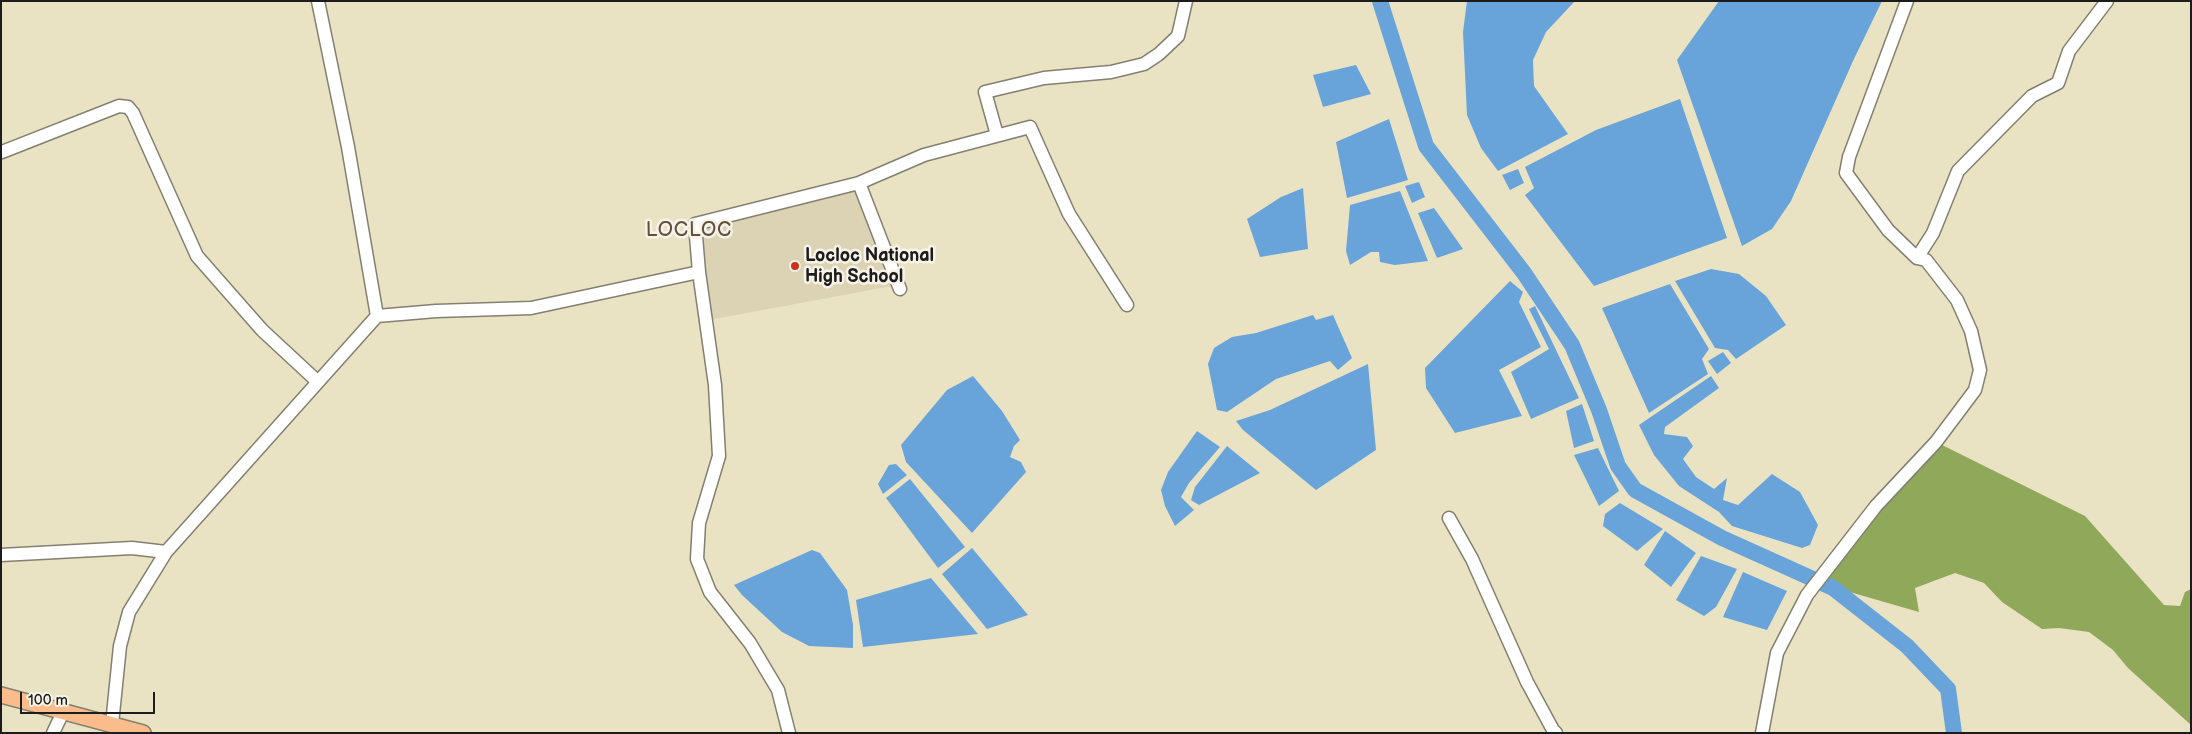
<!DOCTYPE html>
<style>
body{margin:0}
#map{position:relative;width:2192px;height:734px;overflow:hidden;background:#e9e3c3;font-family:"Balsamiq Sans",sans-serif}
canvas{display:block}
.frame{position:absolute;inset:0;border:2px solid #1c1c1c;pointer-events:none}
.scale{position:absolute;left:20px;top:692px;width:135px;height:22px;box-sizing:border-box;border:2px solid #1c1c1c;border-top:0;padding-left:6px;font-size:15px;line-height:18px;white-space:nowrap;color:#1c1c1c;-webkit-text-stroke:4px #f7f3e8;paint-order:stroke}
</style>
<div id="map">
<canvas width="2192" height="734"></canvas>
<div class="frame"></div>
<div class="scale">100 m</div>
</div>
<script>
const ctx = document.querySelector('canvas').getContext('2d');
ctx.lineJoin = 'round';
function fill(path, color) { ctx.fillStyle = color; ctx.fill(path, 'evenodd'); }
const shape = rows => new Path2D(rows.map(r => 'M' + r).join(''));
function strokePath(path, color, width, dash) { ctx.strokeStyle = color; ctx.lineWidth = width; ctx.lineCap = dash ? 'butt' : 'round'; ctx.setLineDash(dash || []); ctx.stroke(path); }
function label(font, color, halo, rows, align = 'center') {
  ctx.font = font + ' "Balsamiq Sans",sans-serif'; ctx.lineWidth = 5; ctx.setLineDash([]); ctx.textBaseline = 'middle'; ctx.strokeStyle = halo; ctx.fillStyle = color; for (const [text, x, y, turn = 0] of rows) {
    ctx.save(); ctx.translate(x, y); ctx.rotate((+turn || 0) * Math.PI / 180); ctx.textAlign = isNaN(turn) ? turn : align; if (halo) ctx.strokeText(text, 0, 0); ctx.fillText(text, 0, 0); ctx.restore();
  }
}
const built = shape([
 [854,189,880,247,892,286,709,320,708,285,699,232,710,223]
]);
const forest = shape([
 [1936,442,2085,516,2164,605,2180,606,2185,592,2191,589,2191,725,2128,668,2113,650,2089,632,2059,628,2042,629,2002,602,1984,583,1955,573,1915,588,1919,612,1822,584,1834,560]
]);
const water = shape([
 [1467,1,1575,1,1546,32,1533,60,1534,86,1568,134,1498,171,1481,148,1467,115,1463,32],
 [1719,1,1882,1,1853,61,1791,201,1772,229,1742,246,1677,60],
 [1356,65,1371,94,1323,107,1313,75],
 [1680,99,1727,238,1594,286,1525,195,1534,188,1525,167,1596,130],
 [1389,119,1408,180,1347,198,1336,142],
 [1518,169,1524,183,1510,190,1502,175],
 [1419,182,1425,197,1412,203,1405,186],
 [1303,188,1308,249,1260,257,1247,219,1281,197],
 [1400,191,1428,261,1395,265,1380,262,1379,252,1371,252,1350,265,1346,251,1350,205],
 [1434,208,1463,249,1437,258,1418,213],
 [1711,269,1739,274,1766,296,1786,325,1736,359,1728,350,1715,348,1675,281],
 [1510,281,1523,292,1519,302,1541,347,1499,370,1522,416,1455,433,1426,388,1425,368],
 [1670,284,1709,349,1702,359,1708,374,1649,413,1602,308],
 [1535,306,1579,398,1531,419,1511,372,1549,349,1529,309],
 [1313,315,1316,320,1333,315,1352,358,1338,370,1330,361,1276,379,1227,412,1217,410,1208,364,1214,348,1232,337,1256,333],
 [1723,352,1731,363,1717,374,1708,361],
 [1368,364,1376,450,1316,490,1243,430,1236,421,1270,410],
 [973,376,1002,411,1020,440,1014,446,1010,457,1021,462,1026,472,972,533,906,462,901,445,947,390],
 [1711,376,1719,388,1665,427,1664,434,1687,437,1693,446,1683,459,1696,477,1714,489,1727,478,1723,500,1738,505,1772,474,1800,492,1818,525,1810,545,1802,548,1732,526,1719,512,1679,486,1654,455,1639,425],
 [1582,404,1594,441,1574,448,1566,411],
 [1197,431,1220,447,1189,483,1181,497,1194,510,1175,526,1165,506,1161,490,1168,472],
 [1227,446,1260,473,1199,505,1191,500,1195,487],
 [1598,448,1619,491,1599,506,1574,455],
 [896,464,907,475,883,494,878,484,889,465],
 [910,479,965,547,938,568,886,498],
 [1620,503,1663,529,1637,551,1603,526,1605,514],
 [1665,531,1696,553,1671,587,1644,565],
 [972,548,1028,615,987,629,942,574],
 [812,550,820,553,847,590,853,625,853,648,809,646,782,632,742,595,734,585],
 [1701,556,1737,569,1716,607,1704,616,1676,600],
 [1743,572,1787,591,1767,630,1723,617],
 [931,578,978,634,863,647,856,600]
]);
const river = shape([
 [1380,1,1426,146,1524,273,1572,345,1599,410,1618,466,1635,490,1722,538,1833,588,1907,646,1948,689,1954,733]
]);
const minor = shape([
 [318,1,348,147,377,316],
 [997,135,985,92,1044,78,1111,72,1144,64,1159,54,1178,36,1186,1],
 [2,152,119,106,128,107,133,113,197,256,262,330,318,382],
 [859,183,900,289],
 [1917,258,1933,233,1958,171,2032,96,2058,83,2069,51,2107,1],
 [699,272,695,224,859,183,924,155,1030,127,1069,214,1127,305],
 [1449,518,1472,559,1527,682,1553,730,1556,733],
 [1,555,132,548,166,552],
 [112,724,120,646,129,612,166,552,377,316,436,311,531,308,699,272,715,385,719,456,699,523,697,559,710,592,750,643,778,690,789,733],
 [53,733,63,712],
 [1762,733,1777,653,1807,595,1876,506,1936,442,1975,390,1980,370,1971,331,1957,300,1926,260,1917,258,1888,230,1846,173,1849,157,1907,1]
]);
const major = shape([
 [1,695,143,733]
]);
const markers = [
 [795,266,5,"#c8321e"]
];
const poiNames = [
 ["Locloc National",805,256],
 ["High School",805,277]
];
const quarterNames = [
 ["LOCLOC",689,231]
];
fill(built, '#dcd3b4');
fill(forest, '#8fa85a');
fill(water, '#68a4d9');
strokePath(river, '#68a4d9', 16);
strokePath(minor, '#828070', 15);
strokePath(major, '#828070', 18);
strokePath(minor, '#fff', 12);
strokePath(major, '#fabc8b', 15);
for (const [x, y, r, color] of markers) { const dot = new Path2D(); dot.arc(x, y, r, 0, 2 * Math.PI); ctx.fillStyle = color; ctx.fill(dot); strokePath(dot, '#f7f3e8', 2); }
label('bold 18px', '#1c1c1c', '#f7f3e8', poiNames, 'left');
ctx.letterSpacing = '1px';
label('20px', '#634f3e', '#f7f3e8', quarterNames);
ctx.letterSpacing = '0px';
</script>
